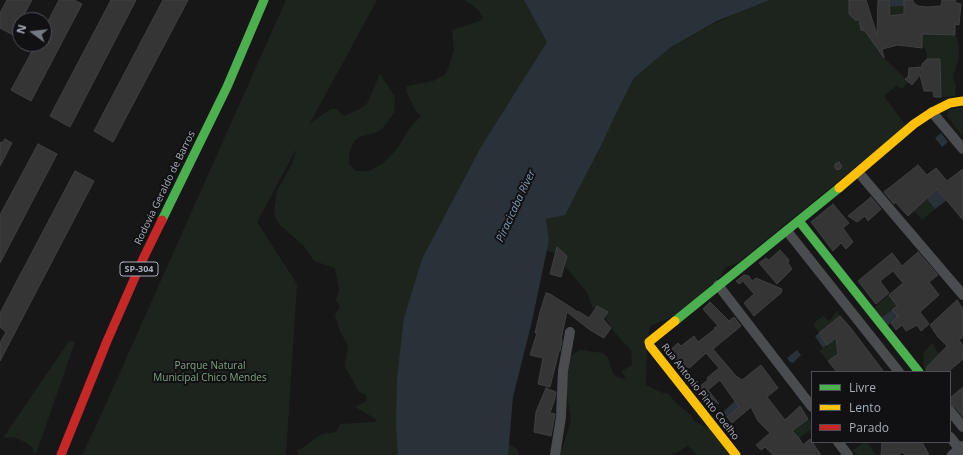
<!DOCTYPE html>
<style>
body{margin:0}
#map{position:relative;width:963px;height:455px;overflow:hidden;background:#171717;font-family:"Open Sans",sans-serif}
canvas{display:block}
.legend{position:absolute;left:811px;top:371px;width:140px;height:72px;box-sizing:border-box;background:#111113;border:1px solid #4d4f55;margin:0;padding:5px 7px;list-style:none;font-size:12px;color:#a8adb8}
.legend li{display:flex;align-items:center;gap:8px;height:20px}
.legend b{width:20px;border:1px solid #4d4f55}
.north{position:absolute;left:12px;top:12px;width:40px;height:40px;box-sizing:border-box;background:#111113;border:1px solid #4d4f55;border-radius:50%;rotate:285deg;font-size:11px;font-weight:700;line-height:16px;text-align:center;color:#a8adb8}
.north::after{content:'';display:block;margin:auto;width:14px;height:18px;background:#757880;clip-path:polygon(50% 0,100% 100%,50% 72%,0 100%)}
</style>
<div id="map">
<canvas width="963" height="455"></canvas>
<ul class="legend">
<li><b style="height:5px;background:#4caf50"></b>Livre</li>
<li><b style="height:5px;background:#ffc107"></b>Lento</li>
<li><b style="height:5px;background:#c62828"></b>Parado</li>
</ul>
<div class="north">N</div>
</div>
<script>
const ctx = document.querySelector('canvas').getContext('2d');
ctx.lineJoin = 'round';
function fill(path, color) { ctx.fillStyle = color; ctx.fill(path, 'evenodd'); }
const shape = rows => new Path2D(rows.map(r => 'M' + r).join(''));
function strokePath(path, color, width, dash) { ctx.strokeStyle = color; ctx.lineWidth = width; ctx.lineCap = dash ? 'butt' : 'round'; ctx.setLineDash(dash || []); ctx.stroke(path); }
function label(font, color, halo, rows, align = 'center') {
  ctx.font = font + ' "Open Sans",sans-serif'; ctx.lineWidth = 4; ctx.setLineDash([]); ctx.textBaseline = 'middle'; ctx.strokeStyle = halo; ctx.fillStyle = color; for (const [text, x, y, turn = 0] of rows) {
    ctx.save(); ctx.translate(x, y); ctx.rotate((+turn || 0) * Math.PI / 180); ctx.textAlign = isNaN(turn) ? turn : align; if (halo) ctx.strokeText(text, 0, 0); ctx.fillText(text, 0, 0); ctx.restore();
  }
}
const green = shape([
 [286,0,377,0,310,123,331,109,336,109,344,116,362,108,368,102,380,74,395,97,394,113,382,129,375,133,359,137,354,141,349,154,349,164,356,171,370,171,383,163,397,149,409,129,421,116,415,110,406,91,407,86,433,81,446,74,454,51,452,30,480,21,483,18,478,10,465,0,535,0,550,41,405,455,298,455,297,451,307,445,321,434,336,432,340,424,374,422,377,420,355,407,366,401,367,397,365,394,359,392,345,367,348,345,340,332,335,315,340,307,336,300,339,290,335,268,314,261,304,246,281,226,275,217,274,210,277,191,292,164,297,148,257,222,297,284,286,455,82,455,96,426],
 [771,0,849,0,849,14,855,20,859,20,861,30,865,31,885,59,909,82,901,89,897,85,884,96,906,126,739,262,725,268,721,276,679,314,650,326,647,341,646,385,663,393,669,394,676,403,691,415,694,421,709,428,732,455,697,455,688,446,672,455,557,455,558,452,563,446,571,420,566,388,570,358,574,353,581,350,603,353,608,358,613,374,619,378,626,379,626,378,621,371,632,365,631,350,615,333,599,308,592,307,587,292,564,265,553,252,546,251,549,240,546,219,565,214,600,149,614,116,634,78,671,47,711,25,742,11],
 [904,6,904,14,890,16,889,7],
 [922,34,955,35,957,38,959,51,958,62,955,69,953,77,956,86,955,96,941,97,940,59,927,59,927,54,924,47,922,48],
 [963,107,963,137,947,116,949,110],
 [927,199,935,209,922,220,914,211],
 [890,294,897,306,878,320,870,311],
 [837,311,840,316,819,333,813,324,823,316,829,321],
 [836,338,839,346,837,348,838,354,828,361,819,351],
 [69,341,75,342,36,454,31,446,27,443,14,437,3,438],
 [933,343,936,350,939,354,925,370,923,365,924,352,930,345],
 [808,419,812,424,812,429,799,438,797,436,792,439,792,431],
 [505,442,517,449,519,453,518,455,492,455],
 [864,442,867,442,876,455,857,455,853,450]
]);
const water = shape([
 [524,0,770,0,717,21,671,47,634,78,617,111,601,146,565,215,546,219,549,240,532,321,513,397,508,455,398,455,396,424,397,378,404,318,422,259,481,147,547,42],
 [889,0,904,0,904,6,889,7],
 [941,133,948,142,942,147,935,138],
 [937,189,947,200,935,209,927,199],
 [892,310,898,316,885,328,878,320],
 [819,333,827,345,823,348,815,336],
 [797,350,801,355,793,363,790,362,787,358],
 [735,401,740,407,727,417,723,412]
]);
const building = shape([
 [7,0,32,0,21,20,20,20,20,22,13,35,0,28,0,13,7,0],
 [59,0,74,0,82,4,31,101,11,90,36,44,44,44,44,29,59,0],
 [111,0,136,0,70,127,50,116,111,0],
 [163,0,188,0,113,142,94,131,163,0],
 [849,0,866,0,877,35,878,0,889,0,890,16,904,14,904,0,913,0,913,2,918,6,927,7,941,6,942,0,955,0,956,3,961,4,959,25,955,24,955,35,922,34,922,48,898,45,882,49,884,58,865,31,861,30,859,20,855,20,849,14,849,0],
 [927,59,940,59,941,97,934,97,933,91,924,91,920,75,912,85,905,79,908,77,909,68,922,67,922,64,927,59],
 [5,139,12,143,0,166,0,142,2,143,5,139],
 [38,144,57,154,0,263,0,215,38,144],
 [839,162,842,167,840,169,837,170,835,168,835,164,839,162],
 [918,165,927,175,936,168,947,181,963,169,963,220,937,189,908,216,895,202,894,204,884,192,918,165],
 [75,171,94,181,0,361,0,343,6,332,0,327,0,313,75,171],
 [871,197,881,209,868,221,865,216,857,222,848,216,871,197],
 [833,204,849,223,843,228,853,242,846,249,841,243,833,251,811,222,833,204],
 [557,247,567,256,561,277,550,274,557,247],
 [780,250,789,260,788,263,792,269,777,284,759,263,766,258,769,260,780,250],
 [918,252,938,275,929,282,939,295,920,312,929,324,921,331,917,325,906,331,902,325,896,330,891,323,898,316,892,310,897,306,889,295,903,283,899,278,893,271,880,281,889,293,876,304,858,281,892,253,902,266,918,252],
 [744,275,749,276,752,281,756,278,782,289,781,293,754,316,744,303,754,294,743,281,739,284,736,281,744,275],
 [546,293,550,294,578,312,578,311,589,318,597,306,608,312,603,319,611,328,604,338,590,330,567,312,561,339,562,340,560,351,559,351,550,387,538,384,543,358,530,355,537,333,535,333,540,312,546,293],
 [957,300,963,309,963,337,959,340,963,346,963,359,948,372,927,372,926,368,947,346,938,337,930,325,957,300],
 [710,302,729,321,734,317,741,326,713,349,736,376,742,380,761,365,778,388,767,397,785,420,800,406,808,419,792,431,799,438,803,445,810,439,821,455,773,455,765,447,761,450,756,445,770,433,758,421,751,407,732,423,727,417,739,407,720,380,708,390,719,404,703,395,698,388,708,380,707,378,719,368,706,353,685,372,668,352,678,343,681,346,694,336,698,342,715,329,714,328,718,326,703,309,710,302],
 [840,316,850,327,884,372,837,372,828,361,838,354,836,338,827,345,819,333,840,316],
 [963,387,963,417,955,407,950,405,950,398,963,387],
 [546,388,556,392,555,398,550,413,555,414,551,436,534,432,536,412,546,388],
 [882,442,922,442,929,455,905,455,902,452,899,455,881,455,882,442]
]);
const street = shape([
 [932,112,963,149],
 [859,173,963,295],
 [787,231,899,372],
 [718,285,812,407],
 [950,411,963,427],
 [950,437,963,453],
 [838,442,848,455],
 [555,455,561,417,563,371,570,332],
 [952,455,963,446]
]);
const fast = shape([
 [162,220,227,87,264,0],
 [799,221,919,372],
 [675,321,839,188]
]);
const slow = shape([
 [839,188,914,124,932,112,950,103,963,101],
 [675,321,649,342,650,346,736,455]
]);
const jam = shape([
 [61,455,107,341,143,259,162,220]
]);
const shields = [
 [139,269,38]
];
const shieldNames = [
 ["SP-304",139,269]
];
const streetNames = [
 ["Rodovia Geraldo de Barros",165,188,-64],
 ["Rua Antonio Pinto Coelho",700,392,52]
];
const parkNames = [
 ["Parque Natural",210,366],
 ["Municipal Chico Mendes",210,378]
];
const waterNames = [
 ["Piracicaba River",516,206,-65]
];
fill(green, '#1d241e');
fill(water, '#2a3239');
fill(building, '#353536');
strokePath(building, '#3f4043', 1);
strokePath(street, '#4b4c50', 10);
strokePath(fast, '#4caf50', 9);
strokePath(slow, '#ffc107', 9);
strokePath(jam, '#c62828', 9);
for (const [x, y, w] of shields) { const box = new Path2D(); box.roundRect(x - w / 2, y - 7, w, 14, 3); ctx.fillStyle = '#111113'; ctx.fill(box); strokePath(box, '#a8adb8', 1); }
label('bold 9px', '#a8adb8', null, shieldNames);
label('10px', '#a8adb8', '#111113', streetNames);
label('10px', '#7fa381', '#111113', parkNames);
label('italic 11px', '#7f9bb3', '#111113', waterNames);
</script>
